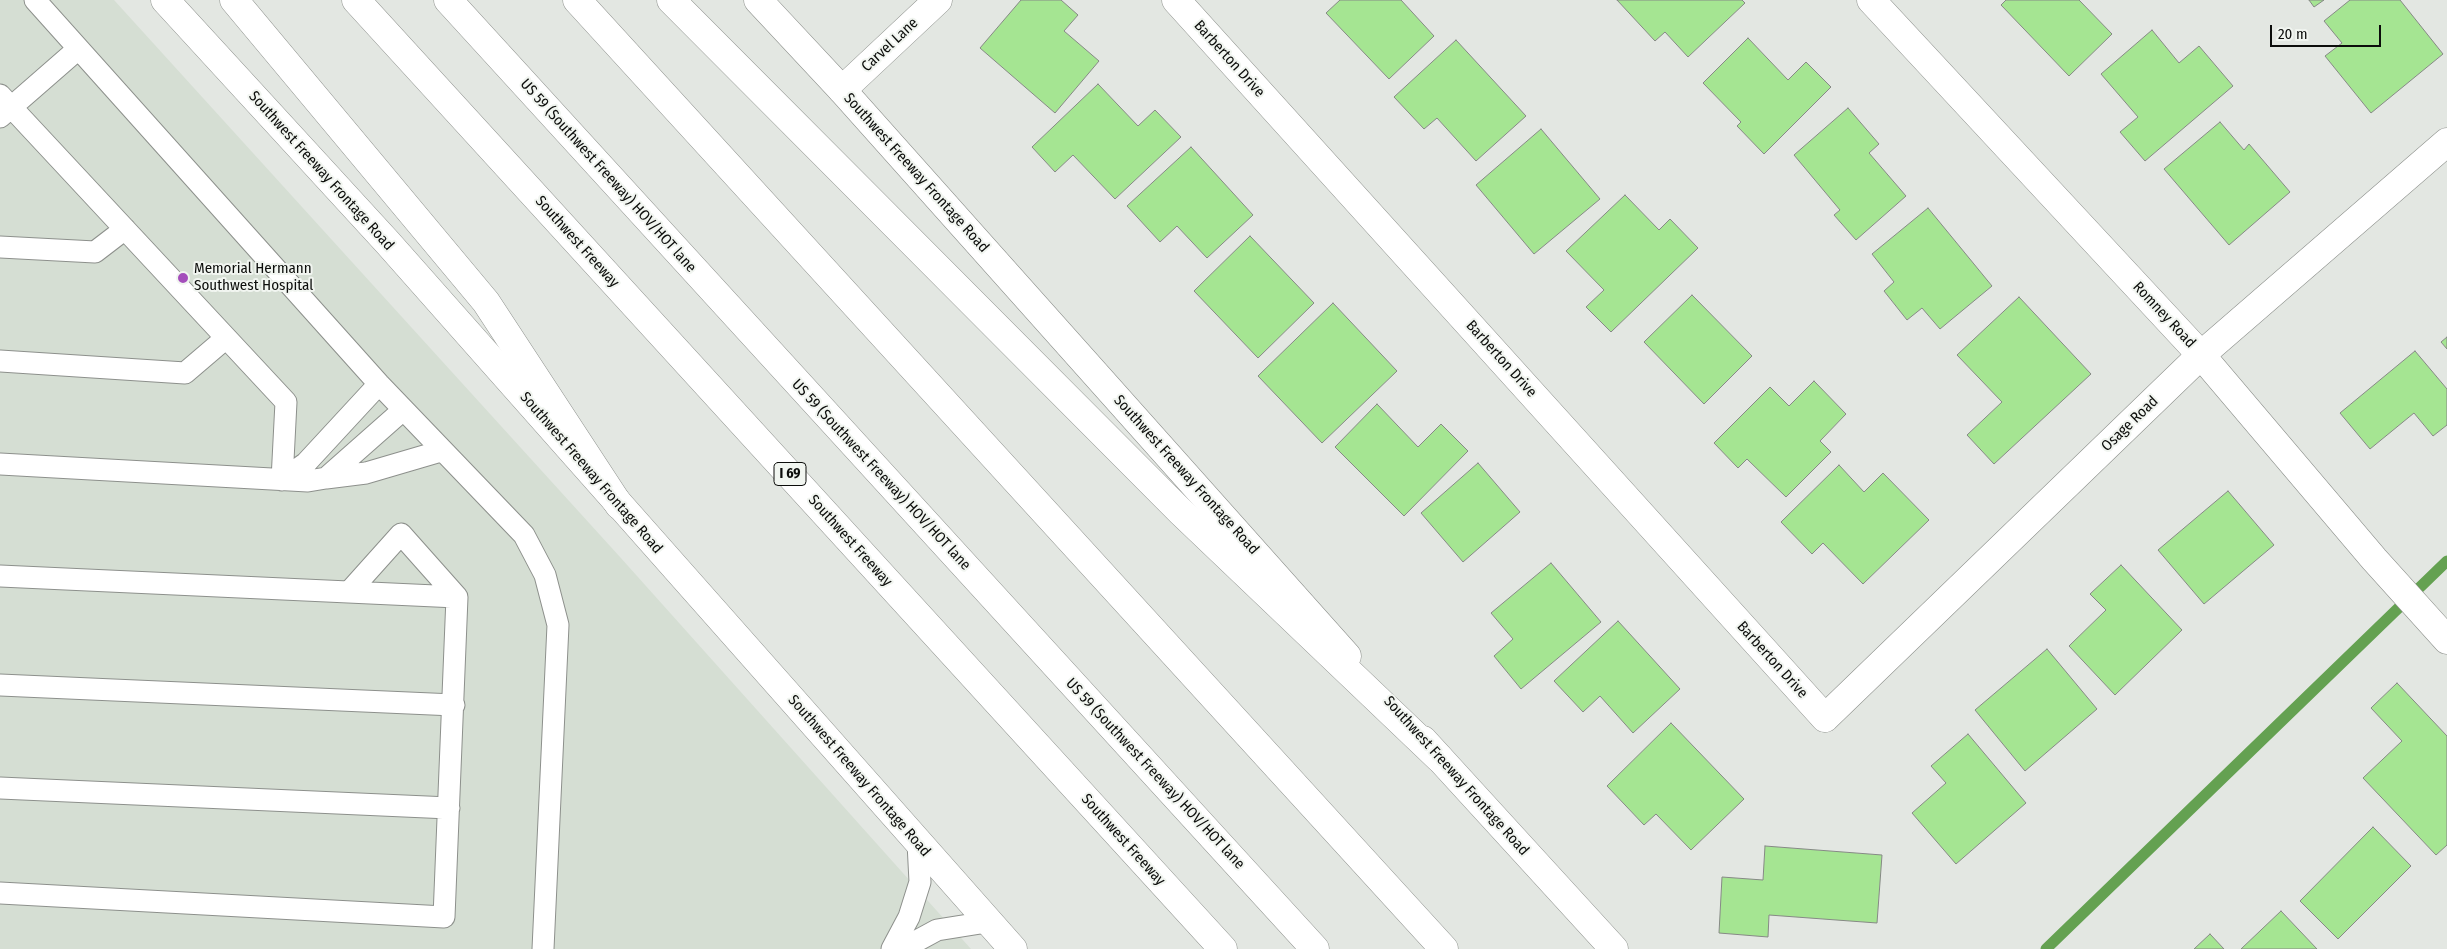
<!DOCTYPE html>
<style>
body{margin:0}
#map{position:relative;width:2447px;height:949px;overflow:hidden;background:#e3e7e2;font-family:"Fira Sans Condensed",sans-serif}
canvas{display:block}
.scale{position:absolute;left:2270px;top:25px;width:111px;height:22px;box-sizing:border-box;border:2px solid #0c0d0b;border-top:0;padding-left:6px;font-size:15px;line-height:18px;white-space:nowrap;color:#0c0d0b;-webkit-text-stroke:4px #f1f5f0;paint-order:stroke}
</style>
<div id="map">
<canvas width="2447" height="949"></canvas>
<div class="scale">20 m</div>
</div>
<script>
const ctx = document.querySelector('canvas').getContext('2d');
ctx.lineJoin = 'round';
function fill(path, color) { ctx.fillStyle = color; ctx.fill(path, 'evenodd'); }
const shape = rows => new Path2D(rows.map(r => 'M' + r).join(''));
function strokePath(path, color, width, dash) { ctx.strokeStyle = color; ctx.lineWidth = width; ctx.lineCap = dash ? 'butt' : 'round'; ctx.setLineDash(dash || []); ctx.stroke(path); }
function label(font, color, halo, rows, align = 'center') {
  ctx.font = font + ' "Fira Sans Condensed",sans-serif'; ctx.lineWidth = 4; ctx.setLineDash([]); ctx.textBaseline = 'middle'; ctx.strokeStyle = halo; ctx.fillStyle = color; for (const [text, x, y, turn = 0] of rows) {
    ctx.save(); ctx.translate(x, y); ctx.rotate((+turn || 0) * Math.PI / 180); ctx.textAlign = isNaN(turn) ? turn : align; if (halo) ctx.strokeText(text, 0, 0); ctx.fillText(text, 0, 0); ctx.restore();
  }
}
const built = shape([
 [0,0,114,0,620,557,971,949,0,949]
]);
const stream = shape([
 [2046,949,2447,561]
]);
const building = shape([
 [1021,0,1061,0,1078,15,1064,31,1099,61,1055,113,980,48,1021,0],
 [1340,0,1401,0,1434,36,1389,79,1326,13,1340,0],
 [1617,0,1742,0,1745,3,1688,57,1665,32,1655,41,1617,0],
 [2006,0,2079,0,2112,34,2069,76,2001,5,2006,0],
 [2309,0,2324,0,2314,7,2309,0],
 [2350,0,2400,0,2443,54,2371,113,2325,56,2342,43,2324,21,2350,0],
 [2152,30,2179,63,2199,46,2233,86,2145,161,2120,132,2138,117,2101,74,2152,30],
 [1748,38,1788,80,1806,62,1831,87,1764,154,1737,126,1741,122,1703,83,1748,38],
 [1456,40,1526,116,1476,161,1437,118,1424,129,1394,97,1456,40],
 [1098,84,1138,126,1155,110,1181,137,1115,199,1073,155,1055,172,1032,147,1098,84],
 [1848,108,1879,144,1869,153,1906,196,1856,240,1834,215,1840,210,1794,155,1848,108],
 [2220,122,2244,150,2249,144,2290,192,2229,245,2164,169,2220,122],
 [1541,129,1600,199,1534,254,1476,185,1541,129],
 [1191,147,1253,215,1207,258,1177,226,1160,242,1127,206,1191,147],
 [1625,195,1659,230,1670,219,1698,248,1611,332,1586,307,1604,290,1566,251,1625,195],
 [1928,208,1992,286,1940,329,1922,308,1907,320,1884,291,1894,282,1872,254,1928,208],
 [1250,236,1314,303,1258,358,1194,291,1250,236],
 [1692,295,1752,356,1704,404,1644,342,1692,295],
 [2019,297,2091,374,1994,464,1967,435,2002,402,1957,355,2019,297],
 [1333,303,1397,371,1322,443,1258,376,1333,303],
 [2447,337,2447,349,2441,342,2447,337],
 [2415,351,2447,389,2447,425,2433,436,2414,413,2370,449,2340,413,2415,351],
 [1814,381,1846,414,1820,441,1831,452,1786,497,1747,459,1738,468,1714,443,1770,387,1789,406,1814,381],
 [1377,404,1418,447,1441,424,1468,451,1404,516,1335,447,1377,404],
 [1478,463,1520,512,1463,562,1421,513,1478,463],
 [1839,465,1864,492,1883,473,1929,520,1863,584,1823,543,1812,554,1781,522,1839,465],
 [2228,491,2274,545,2204,604,2158,550,2228,491],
 [1551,563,1601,622,1521,689,1494,656,1513,639,1491,613,1551,563],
 [2121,565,2182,630,2115,695,2069,646,2106,610,2090,594,2121,565],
 [1618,621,1680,689,1633,733,1600,696,1583,712,1554,681,1618,621],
 [2047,649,2097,709,2025,771,1975,710,2047,649],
 [2397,683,2447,736,2447,845,2436,855,2363,778,2402,741,2371,708,2397,683],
 [1671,723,1744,799,1691,850,1656,814,1644,825,1607,786,1671,723],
 [1968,734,2026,803,1956,864,1912,813,1946,783,1931,766,1968,734],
 [2373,827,2411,866,2338,939,2300,901,2373,827],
 [1765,846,1882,855,1877,923,1769,915,1768,937,1719,933,1722,877,1763,880,1765,846],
 [2281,911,2317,949,2241,949,2281,911],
 [2210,934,2224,949,2194,949,2210,934]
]);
const service = shape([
 [35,0,379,384,524,535,545,575,558,625,543,949],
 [0,95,286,402,282,480],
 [0,117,78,49],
 [0,247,95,252,125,229],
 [0,361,185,373,226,338],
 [0,464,308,481,326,478,403,410],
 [326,478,366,473,441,451],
 [282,480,306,463,379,384],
 [0,576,457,597],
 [0,685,454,705],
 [0,788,449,808],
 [0,893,444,917,457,597,401,534,349,592],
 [892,949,909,917,920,882,918,843],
 [902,949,937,930,987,922]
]);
const minor = shape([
 [1176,0,1825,718,2201,355,2447,142],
 [1871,0,2201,355,2374,559,2447,640]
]);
const tertiary = shape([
 [842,90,938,0]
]);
const secondary = shape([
 [165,0,388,243,1013,949],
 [758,0,842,90,1347,656],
 [1423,740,1614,949]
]);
const motorway = shape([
 [234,0,486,302,619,505],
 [356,0,1223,949],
 [448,0,1315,949],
 [577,0,1444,949],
 [671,0,1181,512,1439,758]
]);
const markers = [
 [183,278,6,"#a44ebb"]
];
const shields = [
 [790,474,32]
];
const shieldNames = [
 ["I 69",790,474]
];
const streetNames = [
 ["Carvel Lane",890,45,-43],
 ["Barberton Drive",1229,59,48],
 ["Southwest Freeway Frontage Road",321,171,48],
 ["Southwest Freeway Frontage Road",916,173,48],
 ["US 59 (Southwest Freeway) HOV/HOT lane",608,176,48],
 ["Southwest Freeway",577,242,48],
 ["Romney Road",2164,315,47],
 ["Barberton Drive",1501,359,48],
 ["Osage Road",2130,424,-44],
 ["Southwest Freeway Frontage Road",591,473,49],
 ["US 59 (Southwest Freeway) HOV/HOT lane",881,475,47],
 ["Southwest Freeway Frontage Road",1186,475,48],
 ["Southwest Freeway",850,541,48],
 ["Barberton Drive",1772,660,48],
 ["US 59 (Southwest Freeway) HOV/HOT lane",1155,774,47],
 ["Southwest Freeway Frontage Road",859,776,49],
 ["Southwest Freeway Frontage Road",1456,776,48],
 ["Southwest Freeway",1123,840,48]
];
const poiNames = [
 ["Memorial Hermann",194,269],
 ["Southwest Hospital",194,286]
];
fill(built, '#d5ded3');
strokePath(stream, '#64a151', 11);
fill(building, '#a5e592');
strokePath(building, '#868985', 1);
strokePath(service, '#8d908c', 23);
strokePath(minor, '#8d908c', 29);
strokePath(tertiary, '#8d908c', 29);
strokePath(secondary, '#8d908c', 29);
strokePath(motorway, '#8d908c', 29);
strokePath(service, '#fff', 21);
strokePath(minor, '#fff', 28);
strokePath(tertiary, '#fff', 28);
strokePath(secondary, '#fff', 28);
strokePath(motorway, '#fff', 28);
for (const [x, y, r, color] of markers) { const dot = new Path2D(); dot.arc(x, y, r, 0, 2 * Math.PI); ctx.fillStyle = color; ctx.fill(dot); strokePath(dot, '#f1f5f0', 2); }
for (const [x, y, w] of shields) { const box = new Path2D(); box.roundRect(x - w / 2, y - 11.5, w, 23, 4); ctx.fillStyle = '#f1f5f0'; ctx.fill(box); strokePath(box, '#0c0d0b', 1); }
label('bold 14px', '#0c0d0b', null, shieldNames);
label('15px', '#0c0d0b', '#f1f5f0', streetNames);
label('15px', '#0c0d0b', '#f1f5f0', poiNames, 'left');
</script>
